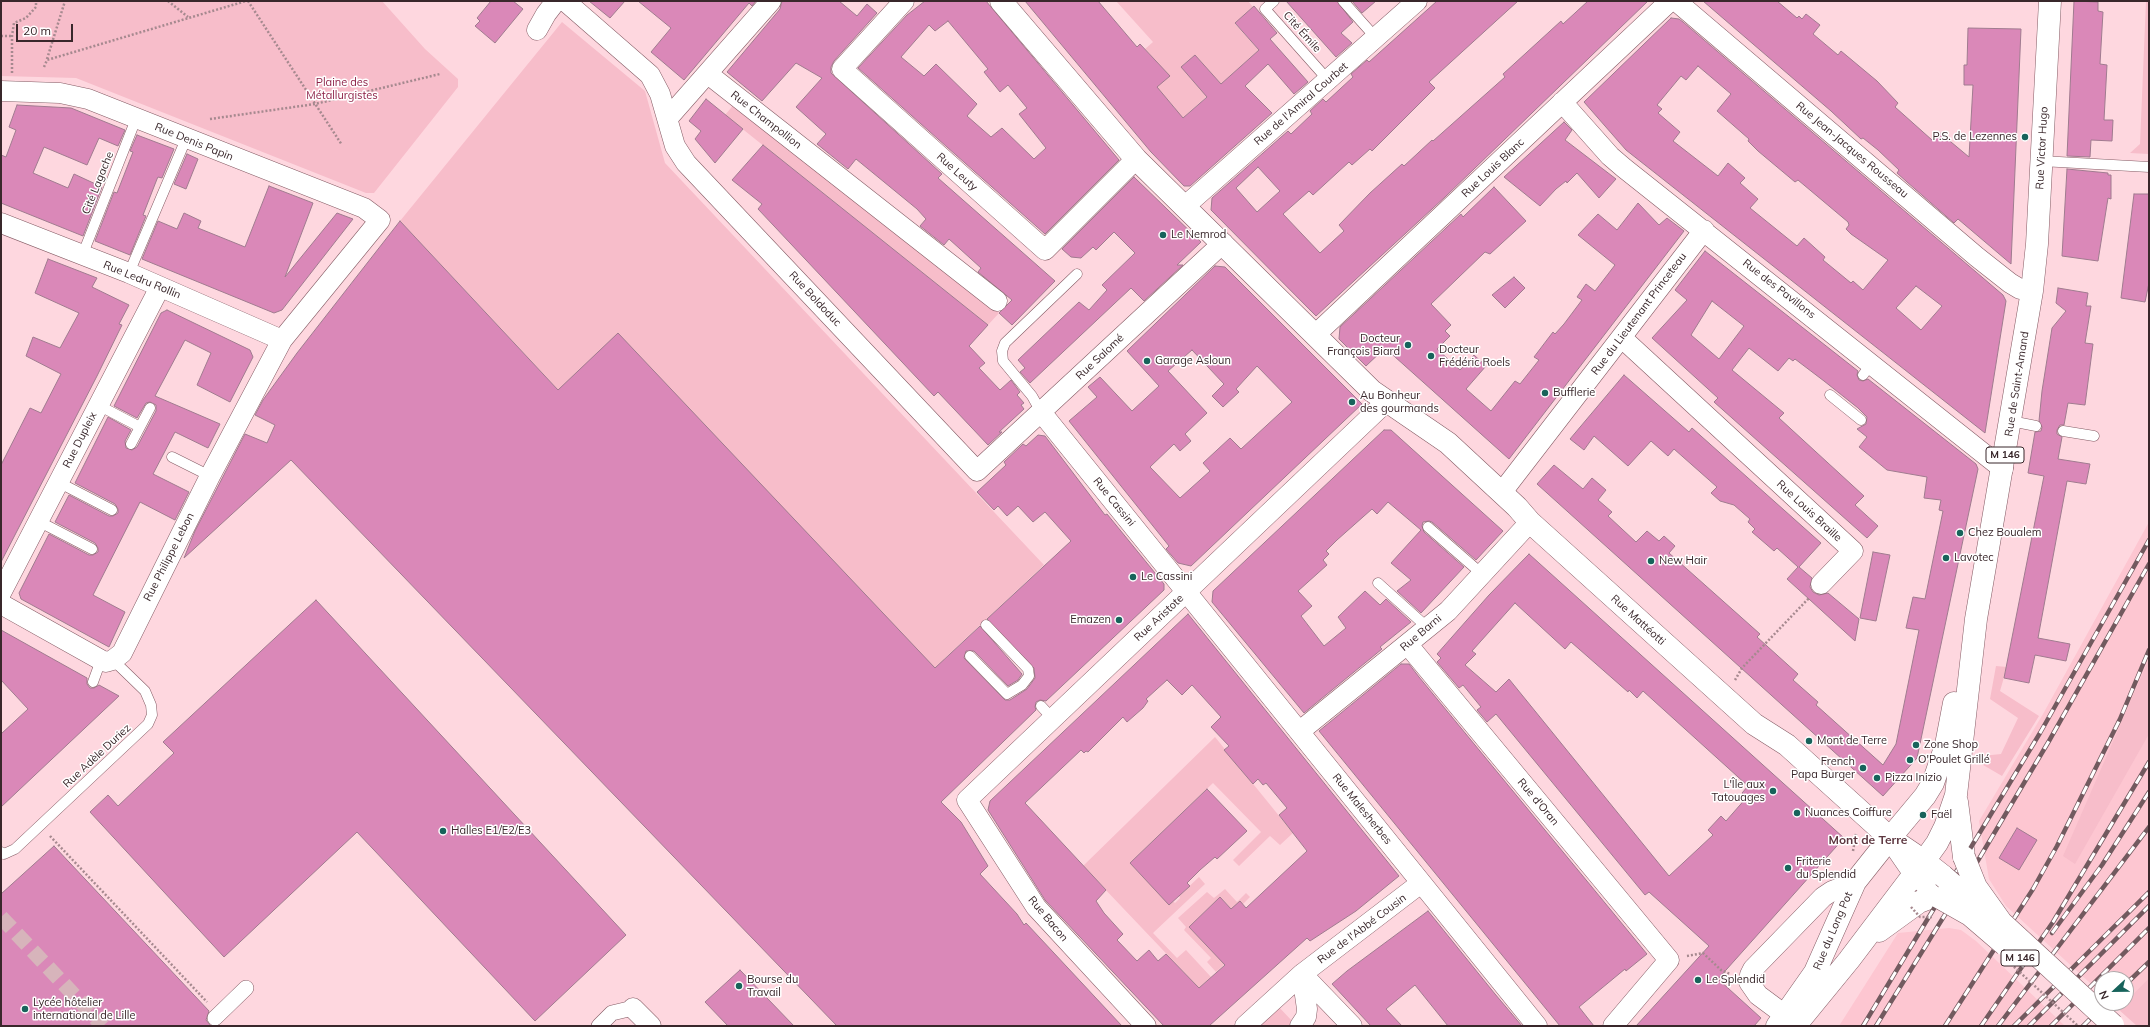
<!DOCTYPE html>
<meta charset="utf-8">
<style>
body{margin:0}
#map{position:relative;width:2150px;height:1027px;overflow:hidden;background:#fed7df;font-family:Mulish,sans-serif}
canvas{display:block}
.frame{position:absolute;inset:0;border:2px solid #39272b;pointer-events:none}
.north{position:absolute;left:2094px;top:971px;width:40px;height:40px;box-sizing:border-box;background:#fff;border:1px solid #b0a9aa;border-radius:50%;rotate:248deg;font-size:11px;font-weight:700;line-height:16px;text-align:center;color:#39272b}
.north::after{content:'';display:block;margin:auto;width:14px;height:18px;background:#17635b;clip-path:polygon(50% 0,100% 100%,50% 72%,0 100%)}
.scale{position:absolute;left:16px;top:24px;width:57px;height:18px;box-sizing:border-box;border:2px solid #39272b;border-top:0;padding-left:5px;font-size:12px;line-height:14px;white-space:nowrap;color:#39272b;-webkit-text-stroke:3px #fff;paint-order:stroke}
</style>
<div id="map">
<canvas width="2150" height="1027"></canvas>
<div class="frame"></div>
<div class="north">N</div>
<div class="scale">20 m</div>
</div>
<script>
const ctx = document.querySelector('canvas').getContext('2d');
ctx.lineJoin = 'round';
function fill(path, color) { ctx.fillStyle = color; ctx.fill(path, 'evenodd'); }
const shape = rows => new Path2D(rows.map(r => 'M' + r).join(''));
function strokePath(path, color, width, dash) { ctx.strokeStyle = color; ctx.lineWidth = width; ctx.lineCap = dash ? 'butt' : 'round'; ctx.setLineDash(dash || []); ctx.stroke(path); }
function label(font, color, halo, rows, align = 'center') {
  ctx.font = font + ' Mulish,sans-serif'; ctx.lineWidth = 3; ctx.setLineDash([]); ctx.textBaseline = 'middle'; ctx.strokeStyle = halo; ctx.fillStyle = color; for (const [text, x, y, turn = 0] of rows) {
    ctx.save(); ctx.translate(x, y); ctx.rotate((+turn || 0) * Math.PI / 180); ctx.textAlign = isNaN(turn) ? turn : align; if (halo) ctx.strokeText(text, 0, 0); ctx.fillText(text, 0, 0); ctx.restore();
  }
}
const built = shape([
 [2149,522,2149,978,2126,1001,2126,979,2102,979,2102,994,2006,906,1989,879,1979,821,2043,714],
 [1949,928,1961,930,1976,941,2065,1026,1839,1026,1898,933]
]);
const green = shape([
 [1,1,382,1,425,49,458,79,458,87,374,193,366,193,76,78,1,76],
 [1116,1,1248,1,1253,7,1235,24,1259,50,1221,84,1195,55,1183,65,1191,76,1190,78,1208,95,1169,131,1175,108,1166,98,1159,103,1150,93,1160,66,1145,49,1153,42],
 [2146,1,2149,1,2148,154,2130,153,2140,144],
 [562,22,645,91,665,163,1044,565,944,659,962,679,952,687,558,390,400,221],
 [736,102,999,313,988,325,725,115],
 [2149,659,2149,734,2075,864,2063,856],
 [1996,666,2007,667,2000,691,2039,716,2002,776,1978,762,1982,756,2001,754,2018,718,1990,699],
 [1215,737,1293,833,1280,845,1270,836,1239,866,1233,860,1261,832,1213,783,1130,863,1143,877,1175,903,1180,898,1179,896,1199,877,1205,884,1153,933,1177,958,1186,950,1211,977,1199,988,1083,866],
 [1225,889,1237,902,1246,893,1250,897,1243,904,1231,909,1220,897,1189,927,1208,946,1243,947,1216,972,1207,962,1211,958,1184,930,1186,927,1178,918,1207,892,1214,898],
 [2149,978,2149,1026,2137,1026,2118,1009],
 [1276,1004,1293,1022,1289,1026,1252,1026]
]);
const building = shape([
 [491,1,513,1,523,9,495,43,475,26,480,21,477,18,491,1],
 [589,1,625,1,610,18,589,1],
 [638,1,756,1,752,6,749,3,684,80,651,52,671,28,638,1],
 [782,1,839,1,857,16,867,4,877,13,834,61,831,67,831,73,942,174,938,178,1055,281,1012,325,999,313,1012,300,978,272,981,268,949,239,944,245,920,226,926,219,917,209,856,159,848,169,817,144,826,134,796,107,822,78,796,63,762,101,727,72,780,9,782,1],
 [925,1,986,1,1119,160,1045,234,858,68,907,15,925,1],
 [948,21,988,69,984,72,1000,92,1008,85,1027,108,1019,114,1046,148,1034,159,1002,128,991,137,967,116,977,104,936,64,924,76,901,57,929,25,935,31,948,21],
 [1025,1,1098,1,1137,47,1140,44,1170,76,1157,87,1183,118,1207,97,1181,67,1195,55,1221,84,1259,50,1235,23,1254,6,1277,33,1270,39,1308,82,1294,94,1268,64,1245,86,1272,113,1190,186,1184,186,1151,152,1025,1],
 [1286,1,1337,1,1353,22,1341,33,1352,43,1336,57,1286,1],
 [1352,1,1376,1,1362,13,1352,1],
 [1437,1,1518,1,1429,82,1435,88,1372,151,1370,149,1352,165,1349,162,1313,195,1309,191,1283,214,1320,253,1344,231,1339,225,1370,193,1402,164,1404,166,1432,140,1433,141,1505,77,1503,74,1561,21,1563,24,1588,1,1648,1,1445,197,1316,316,1211,210,1212,198,1288,131,1291,134,1312,114,1310,111,1323,99,1326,102,1353,77,1351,74,1367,60,1369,62,1437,1],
 [1258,167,1280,191,1257,212,1236,188,1258,167],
 [1703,1,1777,1,1797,18,1799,16,1802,19,1806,14,1820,25,1813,34,1838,55,1841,51,1877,81,1898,103,1895,107,1932,140,1939,132,1969,157,1973,85,1964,85,1964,65,1967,65,1968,28,2021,29,2011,264,1958,219,1954,223,1907,182,1897,173,1899,170,1878,150,1863,138,1861,139,1831,111,1703,1],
 [2074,1,2098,2,2098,11,2103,12,2100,64,2107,65,2104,120,2113,120,2112,141,2091,140,2090,157,2067,156,2074,1],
 [1671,18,1679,19,1683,22,2003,295,2006,301,1985,433,1626,150,1584,102,1671,18],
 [1698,66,1731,94,1717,111,1749,139,1748,141,1758,151,1795,182,1798,180,1848,222,1849,225,1846,229,1851,234,1888,260,1863,290,1853,281,1851,283,1823,260,1825,257,1804,238,1797,246,1750,208,1758,199,1740,183,1745,178,1728,163,1718,176,1673,141,1680,132,1658,113,1662,109,1657,105,1681,76,1686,80,1698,66],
 [1916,286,1942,306,1921,330,1896,308,1916,286],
 [706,99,743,129,715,163,695,139,701,131,689,121,706,99],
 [17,105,71,108,125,130,118,146,99,138,87,165,44,147,33,173,68,188,74,174,102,187,83,236,1,203,1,155,6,157,16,130,9,127,17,105],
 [1564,122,1572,130,1565,140,1616,179,1599,198,1577,173,1567,183,1566,181,1556,189,1540,206,1504,177,1564,122],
 [137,135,174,149,162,178,158,177,157,179,143,215,146,216,130,255,95,241,114,192,117,193,133,152,130,151,137,135],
 [763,145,988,325,969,346,985,363,979,368,1000,390,1011,380,1020,392,1017,395,1024,403,1021,405,1024,409,999,432,1002,432,988,445,938,392,934,396,758,209,762,204,732,180,763,145],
 [187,154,198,159,186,189,174,184,187,154],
 [2067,169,2108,173,2108,175,2111,175,2111,199,2108,198,2098,261,2062,256,2067,169],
 [1134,177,1201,242,1177,265,1183,265,1144,301,1131,288,1030,383,1020,372,1025,368,1018,360,1079,302,1089,310,1107,290,1102,285,1135,253,1114,232,1096,250,1093,247,1081,258,1071,257,1062,249,1134,177],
 [269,186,313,203,285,277,337,213,353,219,282,310,274,313,142,259,158,221,177,229,184,213,201,221,198,228,245,247,269,186],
 [1494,187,1526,221,1490,254,1485,252,1431,304,1451,325,1445,331,1450,336,1437,349,1460,370,1474,355,1486,366,1466,389,1491,411,1515,381,1520,384,1539,360,1534,357,1553,332,1555,334,1564,324,1582,300,1577,297,1586,284,1595,291,1615,265,1578,235,1598,214,1617,230,1638,203,1659,225,1667,218,1684,231,1509,459,1385,348,1366,366,1339,339,1340,327,1461,214,1463,217,1494,187],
 [2134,194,2149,194,2149,283,2145,302,2121,298,2134,194],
 [400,221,558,390,618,333,935,668,980,626,1022,674,1018,680,1008,686,974,651,966,651,964,658,1005,700,1010,700,1027,689,1035,678,1034,668,987,619,1071,541,1045,512,1033,522,1018,506,1007,516,998,506,994,510,977,492,1006,465,1004,462,1023,444,1026,446,1038,435,1045,436,1105,515,1107,514,1164,584,1164,590,1046,701,1040,700,1036,702,1035,707,1036,710,941,802,961,822,988,866,980,874,1017,914,1024,925,1026,923,1122,1026,837,1026,291,460,184,558,195,531,245,434,267,443,275,425,255,415,263,400,297,353,400,221],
 [1705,251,1858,371,1857,375,1859,380,1863,381,1868,379,1976,464,1978,469,1917,758,1883,796,1537,484,1554,465,1583,489,1592,478,1606,490,1598,500,1612,512,1608,516,1636,542,1647,531,1659,541,1664,536,1675,546,1669,553,1760,634,1757,637,1798,674,1793,680,1818,702,1816,705,1883,765,1896,744,1919,630,1906,628,1913,597,1925,599,1943,511,1939,510,1941,500,1924,498,1927,477,1887,470,1859,447,1867,437,1857,429,1866,424,1867,417,1858,408,1824,381,1795,359,1793,361,1789,358,1778,371,1749,348,1732,370,1784,413,1779,418,1864,496,1855,505,1878,526,1867,538,1714,402,1718,398,1652,338,1687,300,1675,290,1705,251],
 [1712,301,1744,326,1719,359,1691,335,1712,301],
 [48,259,97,278,92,287,129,305,119,324,122,325,97,376,1,562,1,465,30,408,41,413,61,374,26,356,33,337,60,348,79,313,35,293,48,259],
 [1215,266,1225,267,1362,404,1191,566,1178,563,1166,549,1169,546,1069,421,1097,397,1088,387,1100,377,1132,411,1159,386,1127,351,1215,266],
 [1192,350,1224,384,1212,396,1223,407,1239,392,1236,389,1257,366,1292,402,1241,449,1230,438,1203,463,1210,471,1180,498,1150,467,1174,444,1180,451,1191,441,1185,434,1207,413,1168,371,1192,350],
 [1514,277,1525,288,1505,308,1492,295,1514,277],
 [2058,288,2088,293,2086,306,2091,306,2085,343,2093,344,2085,405,2068,403,2064,425,2060,425,2057,430,2057,434,2062,437,2058,459,2090,464,2086,484,2067,481,2038,638,2070,644,2066,661,2035,655,2029,683,2004,678,2044,476,2028,473,2035,432,2041,431,2042,427,2039,421,2042,391,2052,328,2066,311,2056,303,2058,288],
 [167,310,250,350,253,357,230,402,197,385,211,353,185,340,155,396,220,424,208,448,175,432,153,474,189,492,175,520,140,502,93,595,125,612,109,647,21,599,19,593,49,534,89,555,93,555,98,552,98,548,95,543,55,522,69,495,109,516,113,516,118,513,118,509,115,504,75,483,108,417,131,430,125,441,126,448,132,450,137,447,156,411,156,405,150,402,146,403,137,418,114,406,161,313,167,310],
 [1624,375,1689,432,1692,428,1821,543,1799,567,1812,578,1810,587,1813,592,1819,595,1828,593,1859,619,1855,641,1787,579,1798,567,1777,548,1774,551,1752,532,1755,529,1748,522,1750,519,1734,505,1720,501,1711,493,1717,487,1674,449,1668,456,1651,441,1628,466,1594,436,1584,450,1570,439,1624,375],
 [1384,430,1391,430,1503,531,1476,560,1432,522,1429,521,1423,522,1422,526,1424,532,1464,567,1421,613,1397,591,1411,580,1391,563,1421,530,1388,502,1377,514,1372,509,1337,540,1326,551,1329,554,1323,560,1327,565,1298,591,1312,606,1301,616,1324,646,1346,628,1338,617,1365,591,1380,605,1386,599,1411,622,1380,647,1382,649,1304,713,1212,602,1213,591,1384,430],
 [1873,552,1890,555,1876,621,1860,618,1873,552],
 [1529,554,1844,838,1718,979,1761,1018,1754,1026,1636,1026,1709,946,1649,892,1645,895,1496,714,1487,722,1477,710,1481,707,1463,685,1459,688,1437,662,1441,658,1437,654,1489,595,1529,554],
 [1515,603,1565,649,1571,642,1628,692,1629,690,1637,698,1643,691,1748,786,1742,793,1747,797,1726,821,1721,816,1708,830,1713,835,1669,876,1509,679,1496,692,1465,665,1476,654,1472,651,1515,603],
 [316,600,626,935,535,1021,357,832,224,957,90,812,108,795,118,806,174,753,163,742,316,600],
 [1188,614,1399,876,1356,911,1310,941,1307,938,1209,1026,1164,1026,1045,900,988,810,990,801,1188,614],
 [1167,680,1182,695,1192,685,1221,717,1211,727,1229,746,1224,750,1253,784,1258,779,1263,785,1266,783,1287,808,1279,815,1307,851,1246,908,1240,901,1231,909,1220,897,1189,927,1225,965,1199,988,1166,954,1158,961,1149,950,1137,961,1117,940,1123,934,1104,913,1096,901,1106,890,1025,803,1081,750,1084,753,1086,751,1088,752,1123,717,1127,722,1143,708,1148,701,1146,699,1167,680],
 [1,630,87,678,87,684,90,688,94,688,99,685,119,696,1,807,1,734,28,709,1,680,1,630],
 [1401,664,1409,664,1419,677,1647,954,1626,971,1625,969,1579,1007,1594,1026,1560,1026,1319,731,1401,664],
 [1207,789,1247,831,1217,859,1215,857,1200,870,1187,883,1190,886,1169,905,1130,863,1207,789],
 [2017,828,2037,840,2019,870,1999,858,2017,828],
 [54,846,209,1011,206,1020,211,1026,1,1026,1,894,54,846],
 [1428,911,1495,994,1522,1026,1448,1026,1415,985,1386,1009,1402,1026,1371,1026,1332,984,1347,971,1428,911],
 [740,970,794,1026,728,1026,705,1002,740,970]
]);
const pedestrianTunnel = shape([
 [1,917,103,1026]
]);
const path = shape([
 [168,1,188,17],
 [248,1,342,145],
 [1,36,12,36],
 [47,59,65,1],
 [44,67,47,60,246,1],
 [12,73,12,36,14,23,26,18,36,7,36,1],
 [210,119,315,104,440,74],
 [1735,680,1742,668,1809,598],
 [50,836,207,1002],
 [1853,851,1856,834],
 [1687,956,1703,953,1721,970,1730,974]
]);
const service = shape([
 [1274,1,1265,9,1328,80],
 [1343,1,1376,38],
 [2041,161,2149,167],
 [82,256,136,119],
 [129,273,186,139],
 [1863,375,1872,363],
 [1830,395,1861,420],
 [98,405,140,427],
 [1041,412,1032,396,1003,361,1002,351,1005,343,1077,274],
 [2011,421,2036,426],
 [2063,431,2094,436],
 [131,444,150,408],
 [172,457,210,476],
 [58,482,112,510],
 [38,521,92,549],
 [1428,527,1482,574],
 [1378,583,1428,628],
 [970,656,1007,694,1022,685,1029,676,1028,669,986,625],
 [93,682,101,660],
 [1041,706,1053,719],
 [1,852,4,854,15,849,148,724,152,715,151,705,145,691,113,660]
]);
const pedestrian = shape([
 [215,1018,246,988],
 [599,1026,612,1013,633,1008]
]);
const minor = shape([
 [565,1,650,75,660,94,675,146,686,163,977,471,1223,243],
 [904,1,842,69,1045,250,1136,159],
 [1676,1,1977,257,2010,283,2020,289,2032,291],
 [537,30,546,14,556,1],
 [708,74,997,301],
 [1,91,60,93,88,99,364,208,380,220,282,340,210,476,122,653,113,660,106,662,101,660,1,604],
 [1562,102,1610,156,1624,168,2003,469],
 [668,118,771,1],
 [1184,207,1417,1],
 [1,223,129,273,282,340],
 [1315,335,1670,1],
 [1622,338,1853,551,1821,584],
 [1041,412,1537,1026],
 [1502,492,1704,230],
 [1,593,160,287],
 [1408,645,1669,960,1613,1026],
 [1300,731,1448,611,1530,522],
 [1302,974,1352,1026],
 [633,1008,651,1026],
 [1797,1024,1758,995,1749,982,1750,975,1753,969,1823,897,1832,891,1855,882],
 [1146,1026,1036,907,967,800,1386,402],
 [1245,1026,1302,974,1421,883],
 [1300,1026,1306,1017,1307,1009,1302,974]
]);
const tertiary = shape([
 [1001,1,1136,159,1372,391,1448,443,1517,507,1530,522,1754,724,1787,745,1890,838,1924,861,1849,960,1795,1026],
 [1879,931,1919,902,1935,896,1940,898],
 [1777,1026,1815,972,1855,882,1890,838]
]);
const primary = shape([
 [1957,802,1964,857],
 [1943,876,1924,861,1937,843,1945,827,1956,795,1976,619,2032,291,2037,244,2050,1],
 [1940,898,1912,870,1890,838,1925,796,1933,783,1946,745,1954,703]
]);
const rail = shape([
 [2052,933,2102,865,2149,792],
 [2126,984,2149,962],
 [1863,1026,2040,733,2149,540],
 [1876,1026,1964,884,2049,741,2149,564],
 [1945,1026,2033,889,2057,846,2120,719,2149,650],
 [1981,1026,2053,922,2149,762],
 [1998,1026,2149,827],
 [2014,1026,2149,892],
 [2029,1026,2149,906],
 [2051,1026,2149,928],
 [2083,1026,2106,1003]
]);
const pathBridge = shape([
 [1911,907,1920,917,1932,917],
 [2011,964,2078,1026]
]);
const primaryBridge = shape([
 [1964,857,1976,887,2001,922,2113,1025],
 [1943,876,1983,911],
 [1940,898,1970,915,2005,945]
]);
const markers = [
 [2025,137,4,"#17635b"],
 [1163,235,4,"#17635b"],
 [1408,345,4,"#17635b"],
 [1431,356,4,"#17635b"],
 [1147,361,4,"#17635b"],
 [1545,393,4,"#17635b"],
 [1352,402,4,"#17635b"],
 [1960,533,4,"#17635b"],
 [1946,558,4,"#17635b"],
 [1651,561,4,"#17635b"],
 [1133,577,4,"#17635b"],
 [1119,620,4,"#17635b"],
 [1809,741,4,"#17635b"],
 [1916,745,4,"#17635b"],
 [1910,760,4,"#17635b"],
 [1863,768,4,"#17635b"],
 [1877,778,4,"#17635b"],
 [1773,791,4,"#17635b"],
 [1797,813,4,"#17635b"],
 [1923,815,4,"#17635b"],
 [443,831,4,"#17635b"],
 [1788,868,4,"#17635b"],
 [1698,980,4,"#17635b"],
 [739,986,4,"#17635b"],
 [25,1009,4,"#17635b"]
];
const shields = [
 [2005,455,38],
 [2020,958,38]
];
const shieldNames = [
 ["M 146",2005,455],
 ["M 146",2020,958]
];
const streetNames = [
 ["Cité Émile",1302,32,48],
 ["Rue de l'Amiral Courbet",1301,104,-41],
 ["Rue Champollion",766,120,38],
 ["Rue Denis Papin",194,142,22],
 ["Rue Victor Hugo",2042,148,-87],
 ["Rue Jean-Jacques Rousseau",1852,150,40],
 ["Rue Louis Blanc",1493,168,-43],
 ["Rue Leuty",957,172,42],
 ["Cité Lagache",98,183,-68],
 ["Rue Ledru Rollin",142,280,22],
 ["Rue des Pavillons",1779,289,38],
 ["Rue Boldoduc",815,299,47],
 ["Rue du Lieutenant Princeteau",1639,314,-53],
 ["Rue Salomé",1100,357,-43],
 ["Rue de Saint-Amand",2017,384,-81],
 ["Rue Dupleix",80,440,-63],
 ["Rue Cassini",1114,502,51],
 ["Rue Louis Braille",1809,511,43],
 ["Rue Philippe Lebon",169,557,-63],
 ["Rue Aristote",1159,618,-43],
 ["Rue Mattéotti",1638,620,42],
 ["Rue Barni",1421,633,-40],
 ["Rue Adèle Duriez",97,756,-43],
 ["Rue d'Oran",1538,802,50],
 ["Rue Malesherbes",1362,809,51],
 ["Rue Bacon",1048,919,50],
 ["Rue de l'Abbé Cousin",1362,929,-37],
 ["Rue du Long Pot",1833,931,-67]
];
const parkNames = [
 ["Plaine des",342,83],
 ["Métallurgistes",342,96]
];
const poiNames = [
 ["P.S. de Lezennes",2017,137,"right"],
 ["Le Nemrod",1171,235],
 ["Docteur",1400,339,"right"],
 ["François Biard",1400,352,"right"],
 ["Docteur",1439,350],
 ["Frédéric Roels",1439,363],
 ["Garage Asloun",1155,361],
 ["Bufflerie",1553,393],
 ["Au Bonheur",1360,396],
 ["des gourmands",1360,409],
 ["Chez Boualem",1968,533],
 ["Lavotec",1954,558],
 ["New Hair",1659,561],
 ["Le Cassini",1141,577],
 ["Emazen",1111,620,"right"],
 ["Mont de Terre",1817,741],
 ["Zone Shop",1924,745],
 ["O'Poulet Grillé",1918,760],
 ["French",1855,762,"right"],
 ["Papa Burger",1855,775,"right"],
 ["Pizza Inizio",1885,778],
 ["L'Île aux",1765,785,"right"],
 ["Tatouages",1765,798,"right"],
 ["Nuances Coiffure",1805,813],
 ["Faël",1931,815],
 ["Halles E1/E2/E3",451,831],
 ["Friterie",1796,862],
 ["du Splendid",1796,875],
 ["Bourse du",747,980],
 ["Travail",747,993],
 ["Le Splendid",1706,980],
 ["Lycée hôtelier",33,1003],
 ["international de Lille",33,1016]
];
const neighbourhoodNames = [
 ["Mont de Terre",1868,840]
];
fill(built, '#fdc6d1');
fill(green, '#f7bdca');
fill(building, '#da88b8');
strokePath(building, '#a07b8f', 1);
strokePath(pedestrianTunnel, '#d7b4bb', 15, [15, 8]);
strokePath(service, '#855c65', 11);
strokePath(pedestrian, '#855c65', 16);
strokePath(minor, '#855c65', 21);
strokePath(tertiary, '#855c65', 23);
strokePath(primary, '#855c65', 23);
strokePath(path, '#a6898f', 2.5, [2, 2]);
strokePath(service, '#fff', 10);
strokePath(pedestrian, '#fff', 15);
strokePath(minor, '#fff', 20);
strokePath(tertiary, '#fff', 22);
strokePath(primary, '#fff', 22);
strokePath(rail, '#725a5f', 4.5);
strokePath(rail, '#fff', 3, [9]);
strokePath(primaryBridge, '#855c65', 23, []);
strokePath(pathBridge, '#a6898f', 2.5, [2, 2]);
strokePath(primaryBridge, '#fff', 22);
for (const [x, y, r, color] of markers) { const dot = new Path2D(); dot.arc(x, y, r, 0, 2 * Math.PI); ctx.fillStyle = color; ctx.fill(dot); strokePath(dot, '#fff', 1.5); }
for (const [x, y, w] of shields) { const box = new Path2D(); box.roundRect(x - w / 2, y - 8, w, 16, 3); ctx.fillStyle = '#fff'; ctx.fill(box); strokePath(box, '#39272b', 1); }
label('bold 10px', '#39272b', null, shieldNames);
label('11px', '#39272b', '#fff', streetNames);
label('11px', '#8d2047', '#fff', parkNames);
label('11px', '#39272b', '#fff', poiNames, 'left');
label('bold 12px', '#5d3740', '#fff', neighbourhoodNames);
</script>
